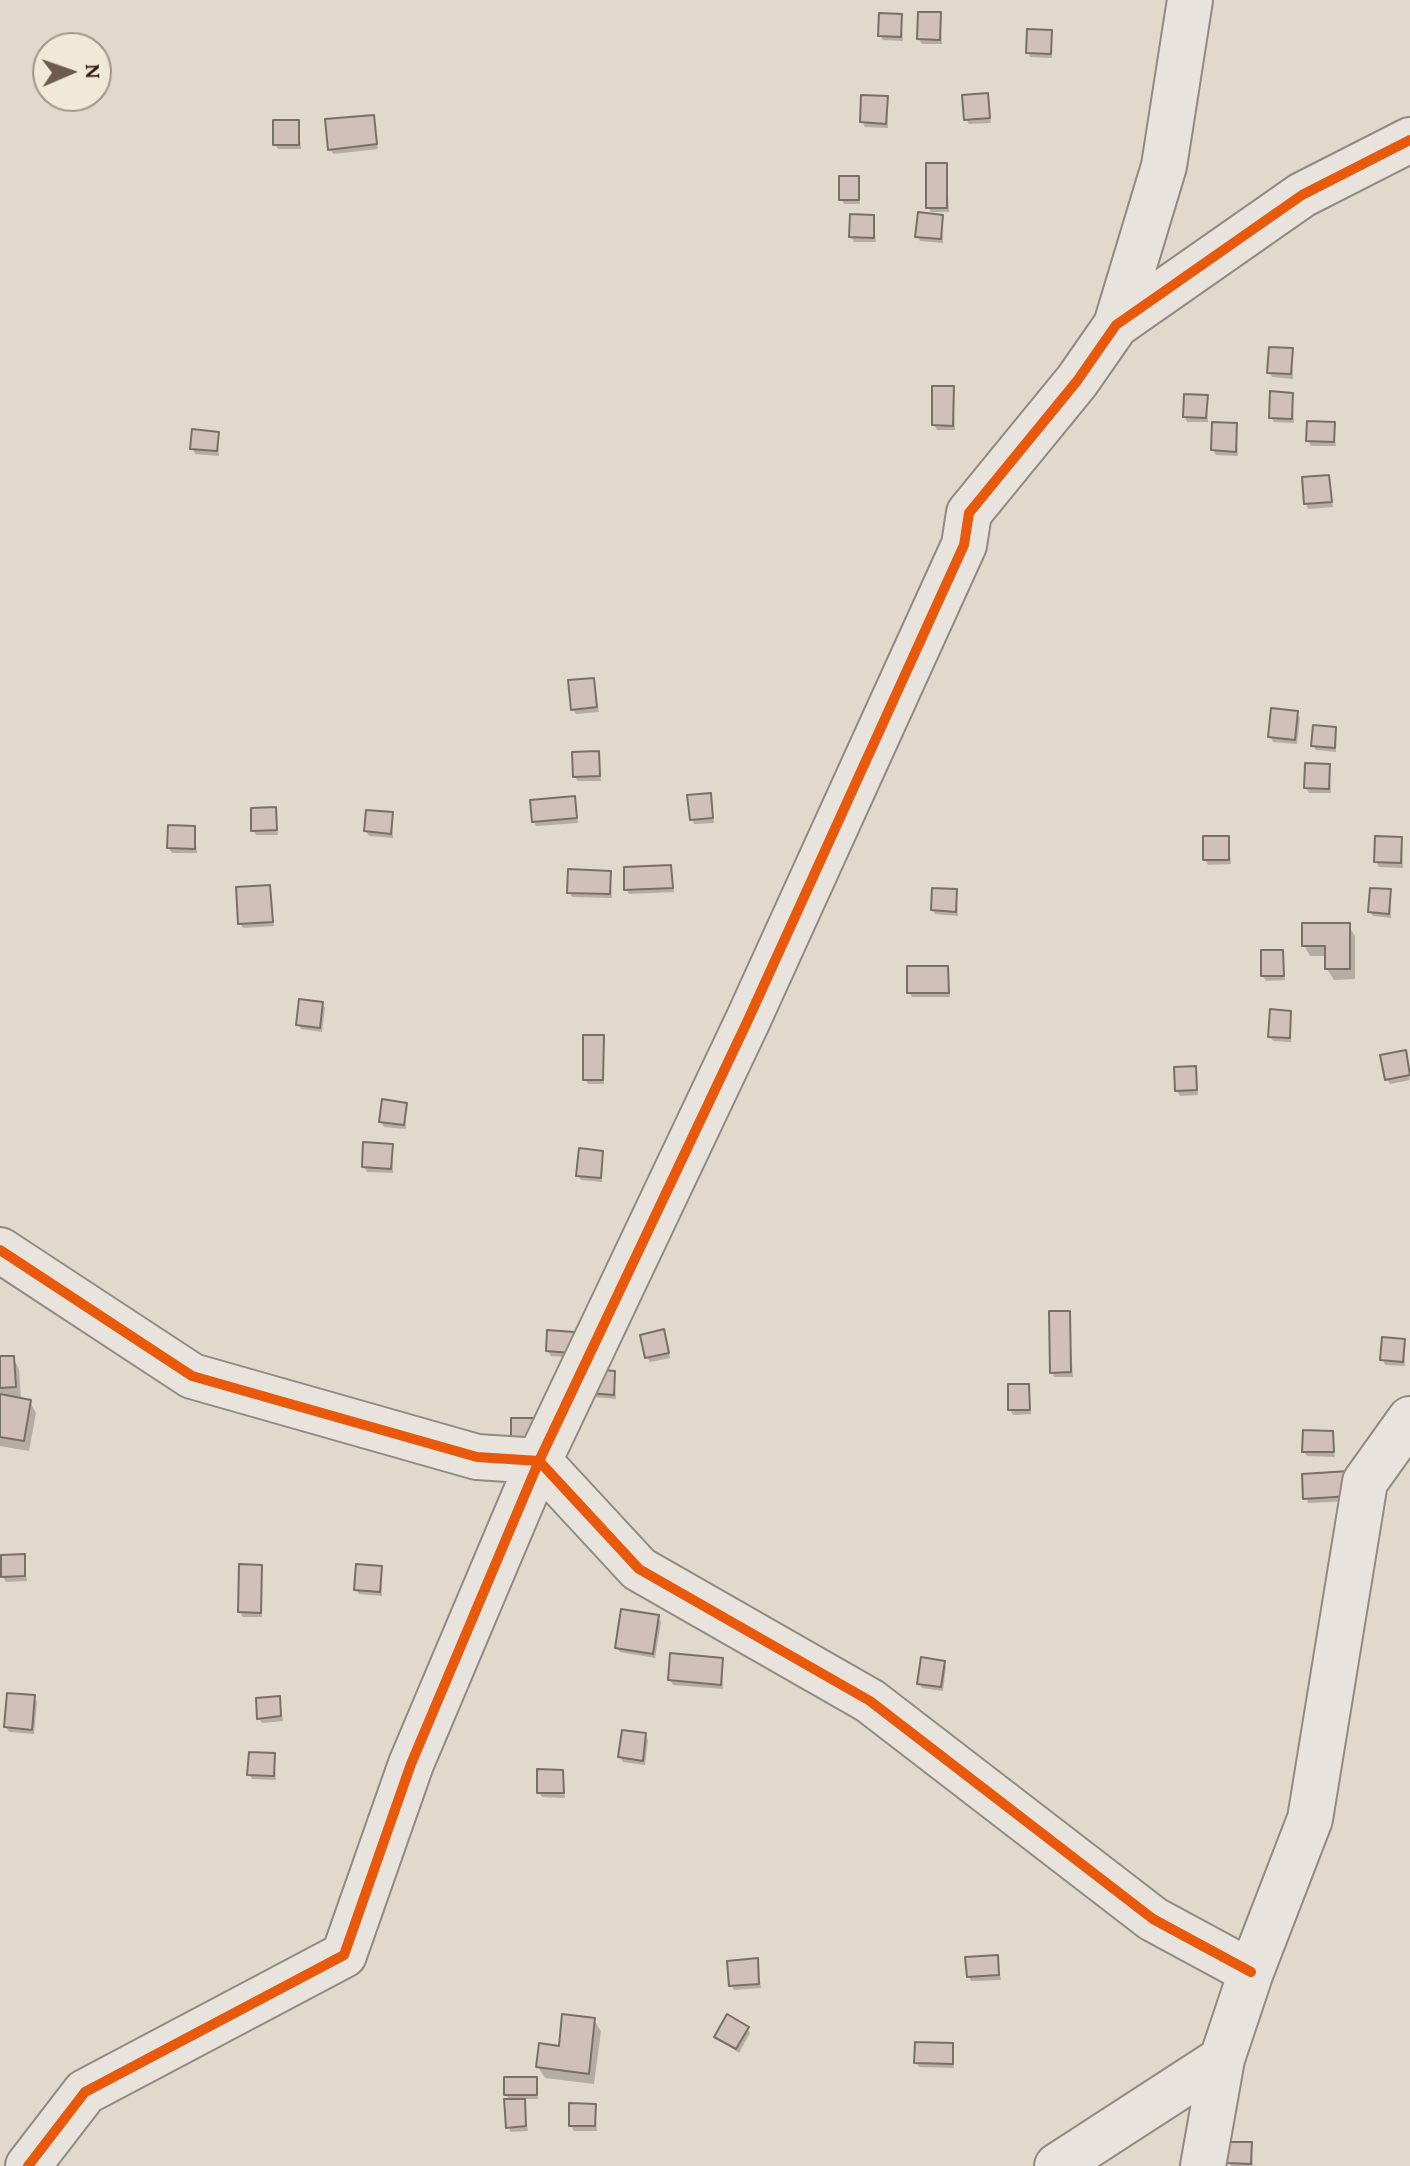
<!DOCTYPE html>
<style>
body{margin:0}
#map{position:relative;width:1410px;height:2166px;overflow:hidden;background:#e1d9cc;font-family:"Gentium Book Plus",serif}
canvas{display:block}
.north{position:absolute;left:32px;top:32px;width:80px;height:80px;box-sizing:border-box;background:#f1e8d8;border:2px solid #a39486;border-radius:50%;rotate:88deg;font-size:22px;font-weight:700;line-height:32px;text-align:center;color:#2e170b}
.north::after{content:'';display:block;margin:auto;width:28px;height:36px;background:#6d5b4f;clip-path:polygon(50% 0,100% 100%,50% 72%,0 100%)}
</style>
<div id="map">
<canvas width="1410" height="2166"></canvas>
<div class="north">N</div>
</div>
<script>
const ctx = document.querySelector('canvas').getContext('2d');
ctx.lineJoin = 'round';
function fill(path, color) { ctx.fillStyle = color; ctx.fill(path, 'evenodd'); }
const shape = rows => new Path2D(rows.map(r => 'M' + r).join(''));
function strokePath(path, color, width, dash) { ctx.strokeStyle = color; ctx.lineWidth = width; ctx.lineCap = dash ? 'butt' : 'round'; ctx.setLineDash(dash || []); ctx.stroke(path); }
const shadow = shape([
 [940,14,942,44,922,44,919,39],
 [901,16,903,41,883,40,880,35],
 [1051,32,1052,58,1030,57,1028,52],
 [987,95,991,123,969,124,966,119],
 [887,98,888,128,865,127,862,122],
 [373,117,378,149,333,154,330,149],
 [298,122,301,149,278,149,275,144],
 [946,165,949,212,931,212,928,207],
 [858,178,860,204,844,204,841,199],
 [873,217,876,242,854,242,851,237],
 [942,217,943,243,920,241,917,236],
 [1292,350,1293,379,1272,377,1269,372],
 [953,388,955,430,937,430,934,425],
 [1292,395,1294,423,1274,422,1271,417],
 [1206,397,1208,422,1187,422,1185,417],
 [1333,424,1336,446,1311,446,1308,441],
 [1236,425,1238,456,1216,455,1213,450],
 [218,434,219,456,195,454,193,449],
 [1328,477,1333,507,1308,509,1306,504],
 [593,680,599,712,576,714,573,709],
 [1297,713,1300,718,1297,744,1273,742,1270,737],
 [1335,729,1336,752,1316,750,1313,745],
 [598,753,601,781,578,781,575,777],
 [1329,766,1331,793,1309,793,1306,788],
 [710,795,714,823,694,824,692,819],
 [574,798,578,823,536,826,534,821],
 [275,809,278,835,256,835,253,830],
 [392,814,393,838,369,836,366,831],
 [194,828,197,853,172,853,169,848],
 [1228,838,1231,864,1208,865,1205,860],
 [1401,839,1403,868,1379,867,1376,862],
 [670,867,674,892,629,894,626,889],
 [610,873,612,898,572,897,569,892],
 [269,887,274,926,243,928,240,923],
 [956,891,958,916,935,914,933,910],
 [1390,891,1391,918,1373,916,1370,912],
 [1348,925,1355,936,1355,979,1334,980,1327,969,1327,956,1310,956,1304,945],
 [1282,952,1285,980,1266,981,1263,976],
 [947,968,950,997,912,997,909,992],
 [322,1003,325,1008,322,1032,301,1029,298,1024],
 [1290,1013,1291,1042,1273,1041,1270,1036],
 [603,1037,604,1084,588,1084,585,1079],
 [1405,1053,1410,1080,1390,1084,1387,1079],
 [1195,1068,1198,1095,1180,1096,1177,1091],
 [405,1104,406,1129,384,1127,381,1122],
 [392,1146,393,1173,367,1172,364,1167],
 [602,1153,602,1182,581,1180,578,1175],
 [1069,1313,1073,1377,1054,1377,1052,1373],
 [573,1334,574,1358,551,1356,548,1351],
 [665,1336,670,1358,650,1362,647,1357],
 [1404,1341,1405,1366,1385,1365,1383,1360],
 [0,1358,13,1358,19,1369,21,1400,30,1402,36,1413,29,1451,0,1446],
 [592,1372,614,1373,616,1399,593,1397],
 [1028,1386,1031,1414,1013,1415,1010,1410],
 [1332,1433,1335,1457,1307,1456,1304,1452],
 [1304,1476,1352,1501,1308,1503],
 [23,1556,27,1581,6,1582,3,1577],
 [261,1567,262,1617,243,1617,240,1612],
 [381,1568,382,1596,359,1594,356,1589],
 [658,1617,661,1622,655,1658,620,1652,617,1648],
 [722,1660,723,1689,673,1685,670,1680],
 [944,1662,946,1667,943,1691,922,1688,920,1683],
 [34,1697,37,1702,34,1734,9,1732,6,1727],
 [279,1698,283,1721,262,1723,259,1718],
 [645,1735,648,1740,645,1765,623,1762,620,1757],
 [274,1755,276,1780,252,1779,249,1774],
 [562,1772,565,1798,542,1797,539,1792],
 [997,1957,1001,1980,971,1981,969,1976],
 [757,1960,761,1988,734,1990,731,1985],
 [594,2020,601,2031,594,2084,545,2078,538,2067],
 [747,2028,750,2033,739,2053,716,2037],
 [952,2045,954,2068,919,2067,916,2062],
 [535,2079,538,2099,523,2099,528,2131,510,2132,510,2101,506,2094],
 [595,2106,597,2131,574,2131,571,2126],
 [1251,2144,1253,2166,1231,2166,1229,2163]
]);
const building = shape([
 [918,12,941,12,940,40,917,39,918,12],
 [879,13,902,14,901,37,878,36,879,13],
 [1027,29,1052,30,1051,54,1026,53,1027,29],
 [988,93,990,118,964,120,962,95,988,93],
 [861,95,888,96,886,124,860,122,861,95],
 [374,115,377,144,328,150,325,119,374,115],
 [273,120,299,120,299,145,273,145,273,120],
 [926,163,947,163,947,208,926,208,926,163],
 [839,176,859,176,859,200,839,200,839,176],
 [918,212,943,215,941,239,915,237,918,212],
 [850,214,874,215,874,238,849,237,850,214],
 [1269,347,1293,348,1291,374,1267,373,1269,347],
 [932,386,954,386,953,426,932,425,932,386],
 [1270,391,1293,393,1292,419,1269,418,1270,391],
 [1184,394,1208,395,1206,418,1183,417,1184,394],
 [1307,421,1335,422,1334,442,1306,441,1307,421],
 [1212,422,1237,423,1236,452,1211,450,1212,422],
 [192,429,219,432,217,451,190,449,192,429],
 [1329,475,1332,502,1304,504,1302,477,1329,475],
 [594,678,597,707,571,710,568,680,594,678],
 [1271,708,1298,711,1295,740,1268,737,1271,708],
 [1313,725,1336,727,1335,748,1311,746,1313,725],
 [599,751,600,776,573,777,572,752,599,751],
 [1305,763,1330,764,1329,789,1304,788,1305,763],
 [711,793,713,818,690,820,687,795,711,793],
 [575,796,577,818,532,822,530,800,575,796],
 [276,807,277,830,251,831,251,808,276,807],
 [366,810,393,812,391,834,364,831,366,810],
 [168,825,195,826,195,849,167,848,168,825],
 [1203,836,1229,836,1229,860,1203,860,1203,836],
 [1375,836,1402,837,1401,863,1374,862,1375,836],
 [671,865,673,888,624,890,624,867,671,865],
 [568,869,611,871,610,894,567,893,568,869],
 [270,885,273,922,238,924,236,887,270,885],
 [932,888,957,889,956,912,931,910,932,888],
 [1370,888,1391,889,1389,914,1368,912,1370,888],
 [1302,923,1350,923,1350,969,1325,969,1325,946,1302,946,1302,923],
 [1261,950,1283,950,1284,976,1261,976,1261,950],
 [907,966,948,966,949,993,907,993,907,966],
 [299,999,323,1002,320,1028,296,1025,299,999],
 [1270,1009,1291,1011,1290,1038,1268,1037,1270,1009],
 [583,1035,604,1035,603,1080,583,1080,583,1035],
 [1406,1050,1410,1075,1385,1080,1380,1055,1406,1050],
 [1196,1066,1197,1090,1175,1091,1174,1067,1196,1066],
 [382,1099,407,1103,404,1125,379,1122,382,1099],
 [363,1142,393,1144,391,1169,362,1167,363,1142],
 [579,1148,603,1151,601,1178,576,1176,579,1148],
 [1049,1311,1070,1311,1071,1372,1050,1373,1049,1311],
 [664,1329,669,1353,645,1358,640,1335,664,1329],
 [547,1330,574,1332,572,1353,546,1351,547,1330],
 [1382,1337,1405,1339,1403,1362,1380,1360,1382,1337],
 [0,1356,14,1356,16,1387,0,1388,0,1356],
 [590,1369,615,1371,614,1395,588,1393,590,1369],
 [1008,1384,1029,1384,1030,1410,1008,1410,1008,1384],
 [0,1394,31,1400,24,1441,0,1437,0,1394],
 [511,1418,536,1418,536,1442,511,1441,511,1418],
 [1303,1430,1333,1431,1334,1452,1302,1452,1303,1430],
 [1349,1471,1351,1496,1303,1499,1302,1474,1349,1471],
 [25,1554,25,1576,1,1577,1,1555,25,1554],
 [239,1564,262,1565,261,1613,238,1612,239,1564],
 [356,1564,382,1566,380,1592,354,1590,356,1564],
 [621,1609,659,1615,653,1654,615,1648,621,1609],
 [670,1653,723,1658,721,1685,668,1680,670,1653],
 [921,1657,945,1661,941,1687,917,1684,921,1657],
 [7,1693,35,1695,32,1730,4,1727,7,1693],
 [280,1696,281,1716,257,1719,256,1698,280,1696],
 [622,1730,646,1733,643,1761,618,1757,622,1730],
 [249,1752,275,1753,274,1776,247,1775,249,1752],
 [537,1769,563,1770,564,1793,537,1793,537,1769],
 [998,1955,999,1975,967,1977,965,1957,998,1955],
 [758,1958,759,1984,729,1986,727,1961,758,1958],
 [562,2014,595,2018,589,2074,536,2067,539,2043,559,2046,562,2014],
 [727,2014,749,2027,736,2049,714,2037,727,2014],
 [915,2042,953,2043,953,2064,914,2063,915,2042],
 [504,2077,537,2077,537,2095,504,2095,504,2077],
 [504,2099,525,2099,526,2126,506,2128,504,2099],
 [569,2103,596,2104,595,2126,569,2126,569,2103],
 [1227,2142,1252,2142,1251,2164,1227,2163,1227,2142]
]);
const minor = shape([
 [1116,325,1164,166,1190,0],
 [0,1250,192,1376,477,1457,539,1461,639,1569,870,1701,1153,1919,1251,1972],
 [28,2166,85,2092,344,1955,411,1764,539,1461,748,1020,964,545,969,513,1077,381,1116,325,1302,195,1410,140],
 [1057,2166,1222,2059,1251,1972,1310,1819,1365,1482,1410,1419],
 [1203,2166,1222,2059]
]);
const cycleway = shape([
 [0,1250,192,1376,477,1457,539,1461,639,1569,870,1701,1153,1919,1251,1972],
 [28,2166,85,2092,344,1955,411,1764,539,1461,748,1020,964,545,969,513,1077,381,1116,325,1302,195,1410,140]
]);
fill(shadow, '#0003');
fill(building, '#d1c0b9');
strokePath(building, '#787068', 2);
strokePath(minor, '#928a82', 48);
strokePath(minor, '#e8e4dd', 44);
strokePath(cycleway, '#e8590c', 10);
</script>
